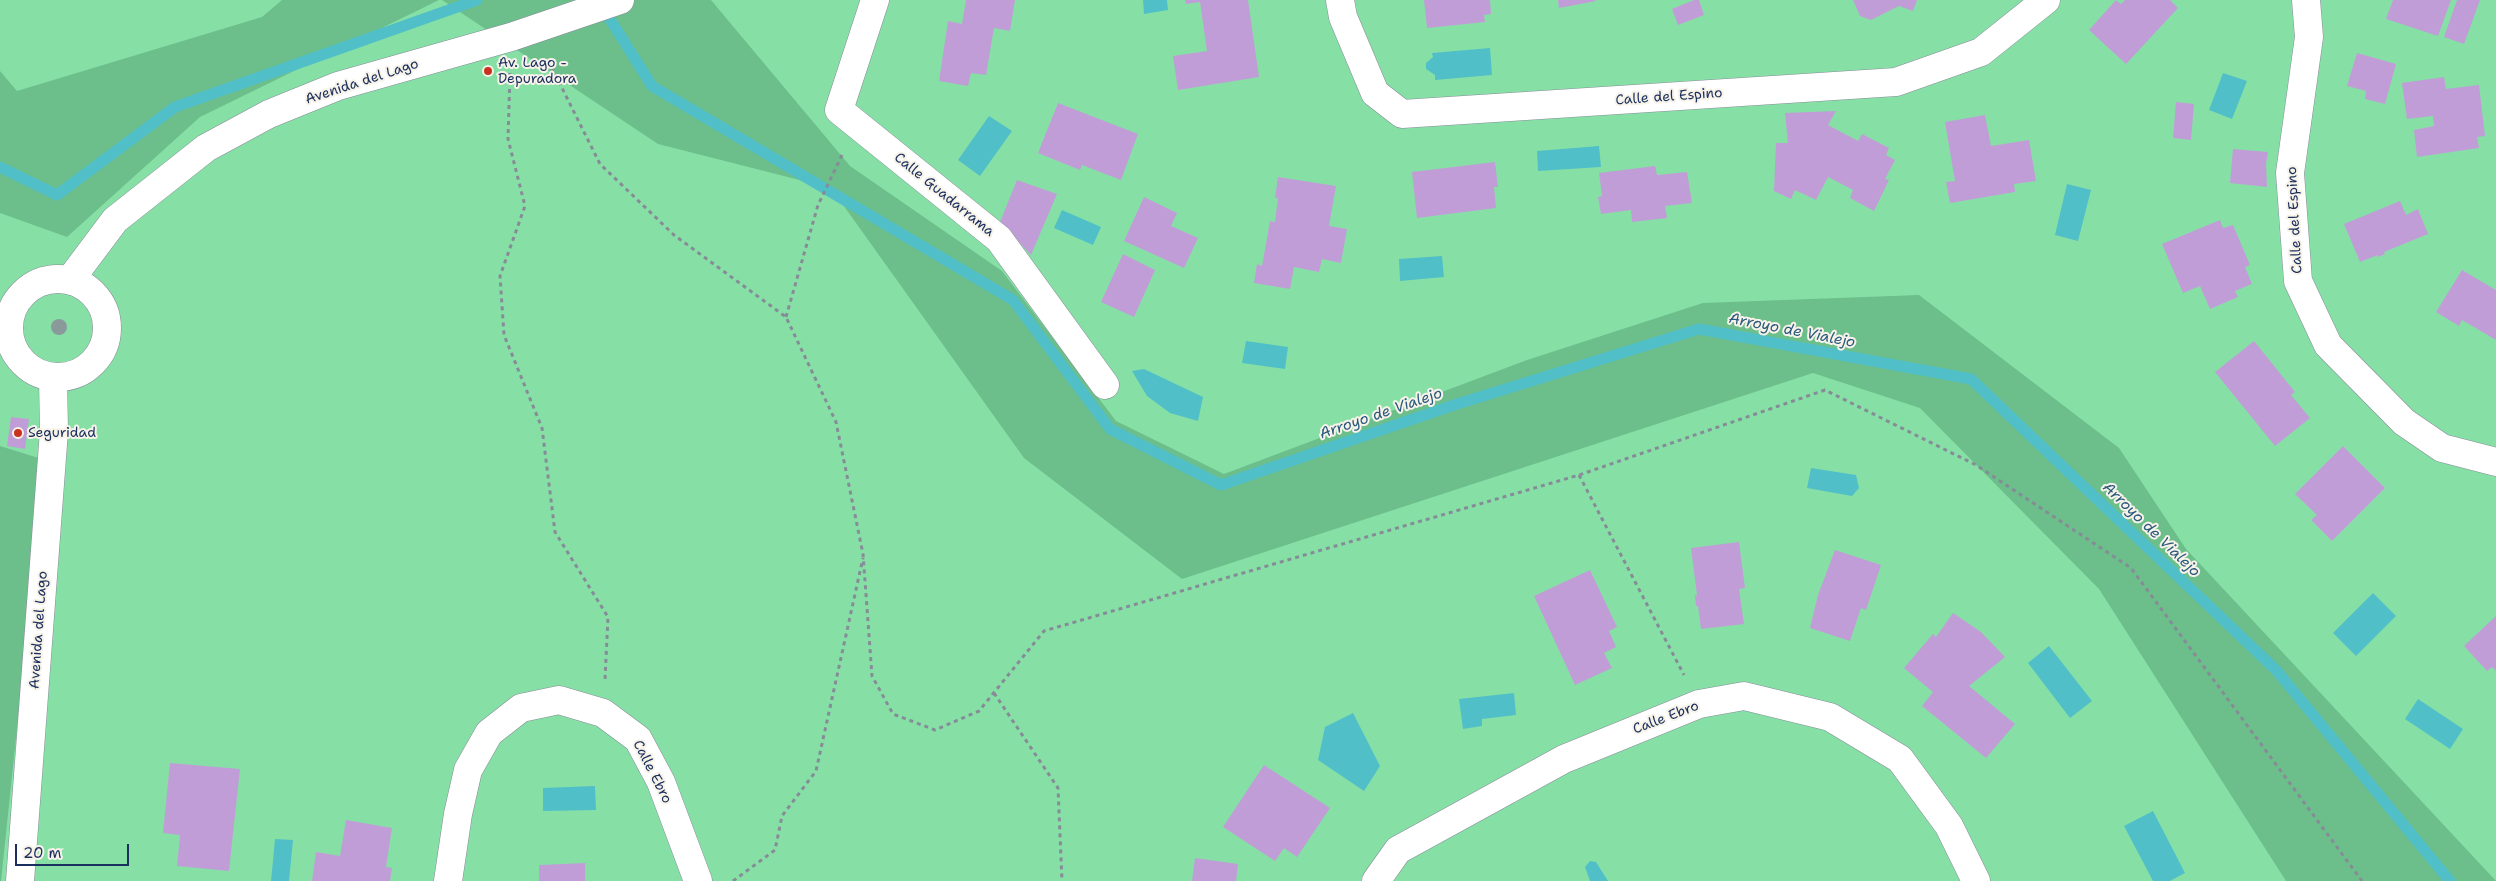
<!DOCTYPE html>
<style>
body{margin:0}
#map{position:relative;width:2496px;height:881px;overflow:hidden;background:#f1e8d0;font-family:"Shantell Sans",sans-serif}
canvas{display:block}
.scale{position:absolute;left:15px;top:844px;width:114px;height:22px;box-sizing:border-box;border:2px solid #1b2f5e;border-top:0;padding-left:6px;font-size:15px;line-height:18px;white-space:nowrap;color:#1b2f5e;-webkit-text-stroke:4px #f7f3e8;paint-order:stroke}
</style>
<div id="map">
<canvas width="2496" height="881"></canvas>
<div class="scale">20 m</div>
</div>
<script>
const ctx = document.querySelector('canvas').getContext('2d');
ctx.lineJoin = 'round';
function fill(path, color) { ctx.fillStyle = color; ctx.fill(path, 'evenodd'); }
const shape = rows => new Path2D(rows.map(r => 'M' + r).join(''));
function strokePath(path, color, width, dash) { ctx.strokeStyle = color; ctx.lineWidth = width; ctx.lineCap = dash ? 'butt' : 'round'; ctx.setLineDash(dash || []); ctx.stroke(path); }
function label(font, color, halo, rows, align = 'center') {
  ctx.font = font + ' "Shantell Sans",sans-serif'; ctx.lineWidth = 4; ctx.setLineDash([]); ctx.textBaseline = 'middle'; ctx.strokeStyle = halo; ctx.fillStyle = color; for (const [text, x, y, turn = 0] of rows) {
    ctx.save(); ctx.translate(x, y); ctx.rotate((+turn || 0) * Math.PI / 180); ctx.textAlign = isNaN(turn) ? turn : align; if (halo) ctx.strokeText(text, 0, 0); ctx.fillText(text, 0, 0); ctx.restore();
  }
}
const green = shape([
 [0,0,2496,0,2496,881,0,881]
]);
const forest = shape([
 [282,0,439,0,200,117,67,237,0,213,0,71,17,91,262,17],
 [442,0,711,0,850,166,1002,271,1116,421,1224,474,1527,360,1703,303,1919,295,2119,448,2186,549,2496,881,2286,881,2099,589,1920,408,1813,373,1182,579,1024,458,831,188,658,144],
 [0,446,45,460,1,881,0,881]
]);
const water = shape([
 [1143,0,1167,0,1168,10,1144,14],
 [1490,48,1492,75,1435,80,1435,75,1426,69,1426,63,1433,57,1432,53],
 [2223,73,2247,81,2232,119,2209,110],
 [989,116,1012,131,980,176,958,160],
 [1599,146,1601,167,1538,171,1537,151],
 [2067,184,2091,190,2078,241,2055,235],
 [1062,210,1101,227,1093,245,1054,228],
 [1442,256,1444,277,1400,281,1399,259],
 [1246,341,1288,347,1285,369,1242,363],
 [1144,369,1203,397,1198,421,1170,413,1147,396,1132,371],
 [1811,468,1856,475,1859,488,1852,496,1807,488],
 [2373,593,2396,616,2356,656,2333,633],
 [2049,646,2092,701,2070,718,2028,663],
 [1514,693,1516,715,1482,719,1482,726,1463,729,1459,699],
 [2418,699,2463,729,2450,749,2405,719],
 [1353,713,1380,766,1364,791,1318,760,1325,727],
 [595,786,596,810,543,811,543,788],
 [2153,811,2185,873,2170,881,2153,881,2124,826],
 [275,839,293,840,289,881,271,881],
 [1590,861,1596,862,1608,881,1590,881,1585,867]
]);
const stream = shape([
 [601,5,652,86,1013,300,1110,429,1221,485,1454,405,1699,329,1971,379,2276,670,2450,881],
 [0,167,57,195,175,107,477,0]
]);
const building = shape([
 [966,0,1015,0,1010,31,994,28,986,75,971,73,968,86,939,81,948,21,962,24],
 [1185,0,1248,0,1259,77,1178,90,1173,56,1207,51,1200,2,1186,4],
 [1424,0,1490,0,1491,14,1484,15,1485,22,1427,28],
 [1558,0,1595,0,1596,1,1559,8],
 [1694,0,1699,0,1704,15,1678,25,1672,9],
 [1853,0,1917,0,1913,11,1899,6,1871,20,1860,16],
 [2116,0,2121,4,2125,0,2170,0,2178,8,2126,64,2089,30],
 [2393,0,2451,0,2438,36,2386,19],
 [2457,0,2480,0,2464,44,2444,37],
 [2357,53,2396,64,2385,104,2365,99,2366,91,2347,86],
 [2444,77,2446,89,2479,85,2485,136,2477,137,2479,148,2417,157,2414,130,2434,126,2433,116,2407,119,2402,83],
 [2176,102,2194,104,2191,140,2173,138],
 [1058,103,1138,134,1121,180,1082,165,1080,170,1038,153],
 [1836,111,1828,125,1858,141,1862,134,1889,148,1886,155,1895,160,1885,179,1889,180,1874,211,1850,198,1853,190,1828,177,1816,200,1795,190,1791,199,1774,191,1776,143,1788,143,1785,113],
 [1985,115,1991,146,2029,140,2036,181,2014,184,2015,192,1950,203,1946,182,1955,181,1945,122],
 [2233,149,2268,152,2266,164,2267,187,2230,183],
 [1495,162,1498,187,1494,187,1496,208,1417,218,1412,172],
 [1655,166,1657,175,1687,172,1692,203,1665,206,1667,218,1632,222,1631,210,1601,214,1598,197,1602,196,1599,173],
 [1278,177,1336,186,1329,226,1347,229,1341,263,1322,259,1319,272,1294,267,1290,289,1254,283,1257,264,1262,266,1270,221,1275,222,1278,198,1275,198],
 [1017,180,1057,194,1031,255,1000,222],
 [1144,197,1177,213,1171,226,1198,238,1184,268,1124,241],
 [2400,201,2406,215,2418,209,2428,234,2384,252,2385,254,2378,257,2378,255,2360,262,2344,224],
 [2220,220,2223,228,2233,225,2250,265,2245,267,2252,284,2235,291,2238,297,2210,309,2200,286,2183,293,2162,244],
 [1123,254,1155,270,1134,317,1101,302],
 [2462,270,2496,290,2496,340,2462,320,2459,326,2436,312],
 [2254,341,2295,392,2291,395,2310,418,2275,446,2215,372],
 [11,417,29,419,25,449,7,446],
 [2343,446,2385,488,2332,541,2311,520,2317,515,2295,494],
 [1739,542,1745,588,1739,589,1744,624,1701,629,1698,606,1696,606,1695,595,1697,595,1691,548],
 [1835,550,1881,565,1866,610,1861,608,1850,641,1810,628,1818,595],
 [1590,570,1617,627,1609,631,1616,647,1604,653,1612,668,1575,685,1534,596],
 [1953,613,1981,632,2005,657,1969,686,2015,724,1986,758,1922,706,1933,692,1904,668,1933,634,1936,637],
 [2496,616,2496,671,2492,667,2487,671,2464,646],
 [170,763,240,769,229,871,177,866,180,835,163,833],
 [1264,765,1330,808,1297,857,1284,848,1275,861,1223,827],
 [346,820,392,828,386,867,392,868,390,881,312,881,316,852,340,856],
 [1195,858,1238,864,1236,881,1192,881],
 [585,863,585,881,539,881,539,865]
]);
const path = shape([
 [548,60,600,164,674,235,786,317,836,422,863,554,872,676,893,714,935,730,979,711,1044,631,1579,475,1825,390,1976,465,2131,568,2362,881],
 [510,73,508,139,525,206,500,276,504,335,542,428,555,532,608,617,605,679],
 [786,317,818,205,842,155],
 [1579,475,1684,675],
 [994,693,1058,788,1062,881],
 [733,881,775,850,782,816,816,771,863,558]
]);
const street = shape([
 [875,0,839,110,999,239,1105,385],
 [1340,0,1343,17,1375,93,1402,114,1896,82,1981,52,2046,0],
 [2306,0,2309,37,2290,173,2298,281,2328,345,2404,422,2442,448,2496,462],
 '9 328a49 49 0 1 1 98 0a49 49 0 1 1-98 0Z',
 [70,280,115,220,206,148,269,114,338,86,511,37,620,0],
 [20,881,54,431,53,378],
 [448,881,458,814,468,770,489,733,521,708,559,700,603,713,638,739,661,782,698,881],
 [1376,881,1398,850,1564,759,1699,704,1744,696,1830,717,1900,759,1949,826,1976,881]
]);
const trees = [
 [59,327]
];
const markers = [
 [488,71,5,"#c8321e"],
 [18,433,5,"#c8321e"]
];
const poiNames = [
 ["Av. Lago -",498,63],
 ["Depuradora",498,79],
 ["Seguridad",28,433]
];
const streetNames = [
 ["Avenida del Lago",362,82,-18],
 ["Calle del Espino",1669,97,-4],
 ["Calle Guadarrama",944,195,39],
 ["Calle del Espino",2295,220,-93],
 ["Avenida del Lago",39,630,-86],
 ["Calle Ebro",1666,718,-21],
 ["Calle Ebro",652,772,63]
];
const waterNames = [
 ["Arroyo de Vialejo",1792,331,11],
 ["Arroyo de Vialejo",1381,414,-19],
 ["Arroyo de Vialejo",2151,530,44]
];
fill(green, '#86e0a6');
fill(forest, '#6cbe8b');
fill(water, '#51bfc8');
strokePath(stream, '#51bfc8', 11);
fill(building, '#c19dd7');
strokePath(street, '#868c97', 29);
strokePath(path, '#868c97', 3, [4, 4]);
strokePath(street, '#fff', 28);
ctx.fillStyle = '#8a9a9b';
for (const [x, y] of trees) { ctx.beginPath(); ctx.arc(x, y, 8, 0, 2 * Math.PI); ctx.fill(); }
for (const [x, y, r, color] of markers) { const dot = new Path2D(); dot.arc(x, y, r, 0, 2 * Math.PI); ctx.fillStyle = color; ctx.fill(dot); strokePath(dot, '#f7f3e8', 2); }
label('14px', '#1b2f5e', '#f7f3e8', poiNames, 'left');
label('14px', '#1b2f5e', '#f7f3e8', streetNames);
label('italic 15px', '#2b5a7e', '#f7f3e8', waterNames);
</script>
